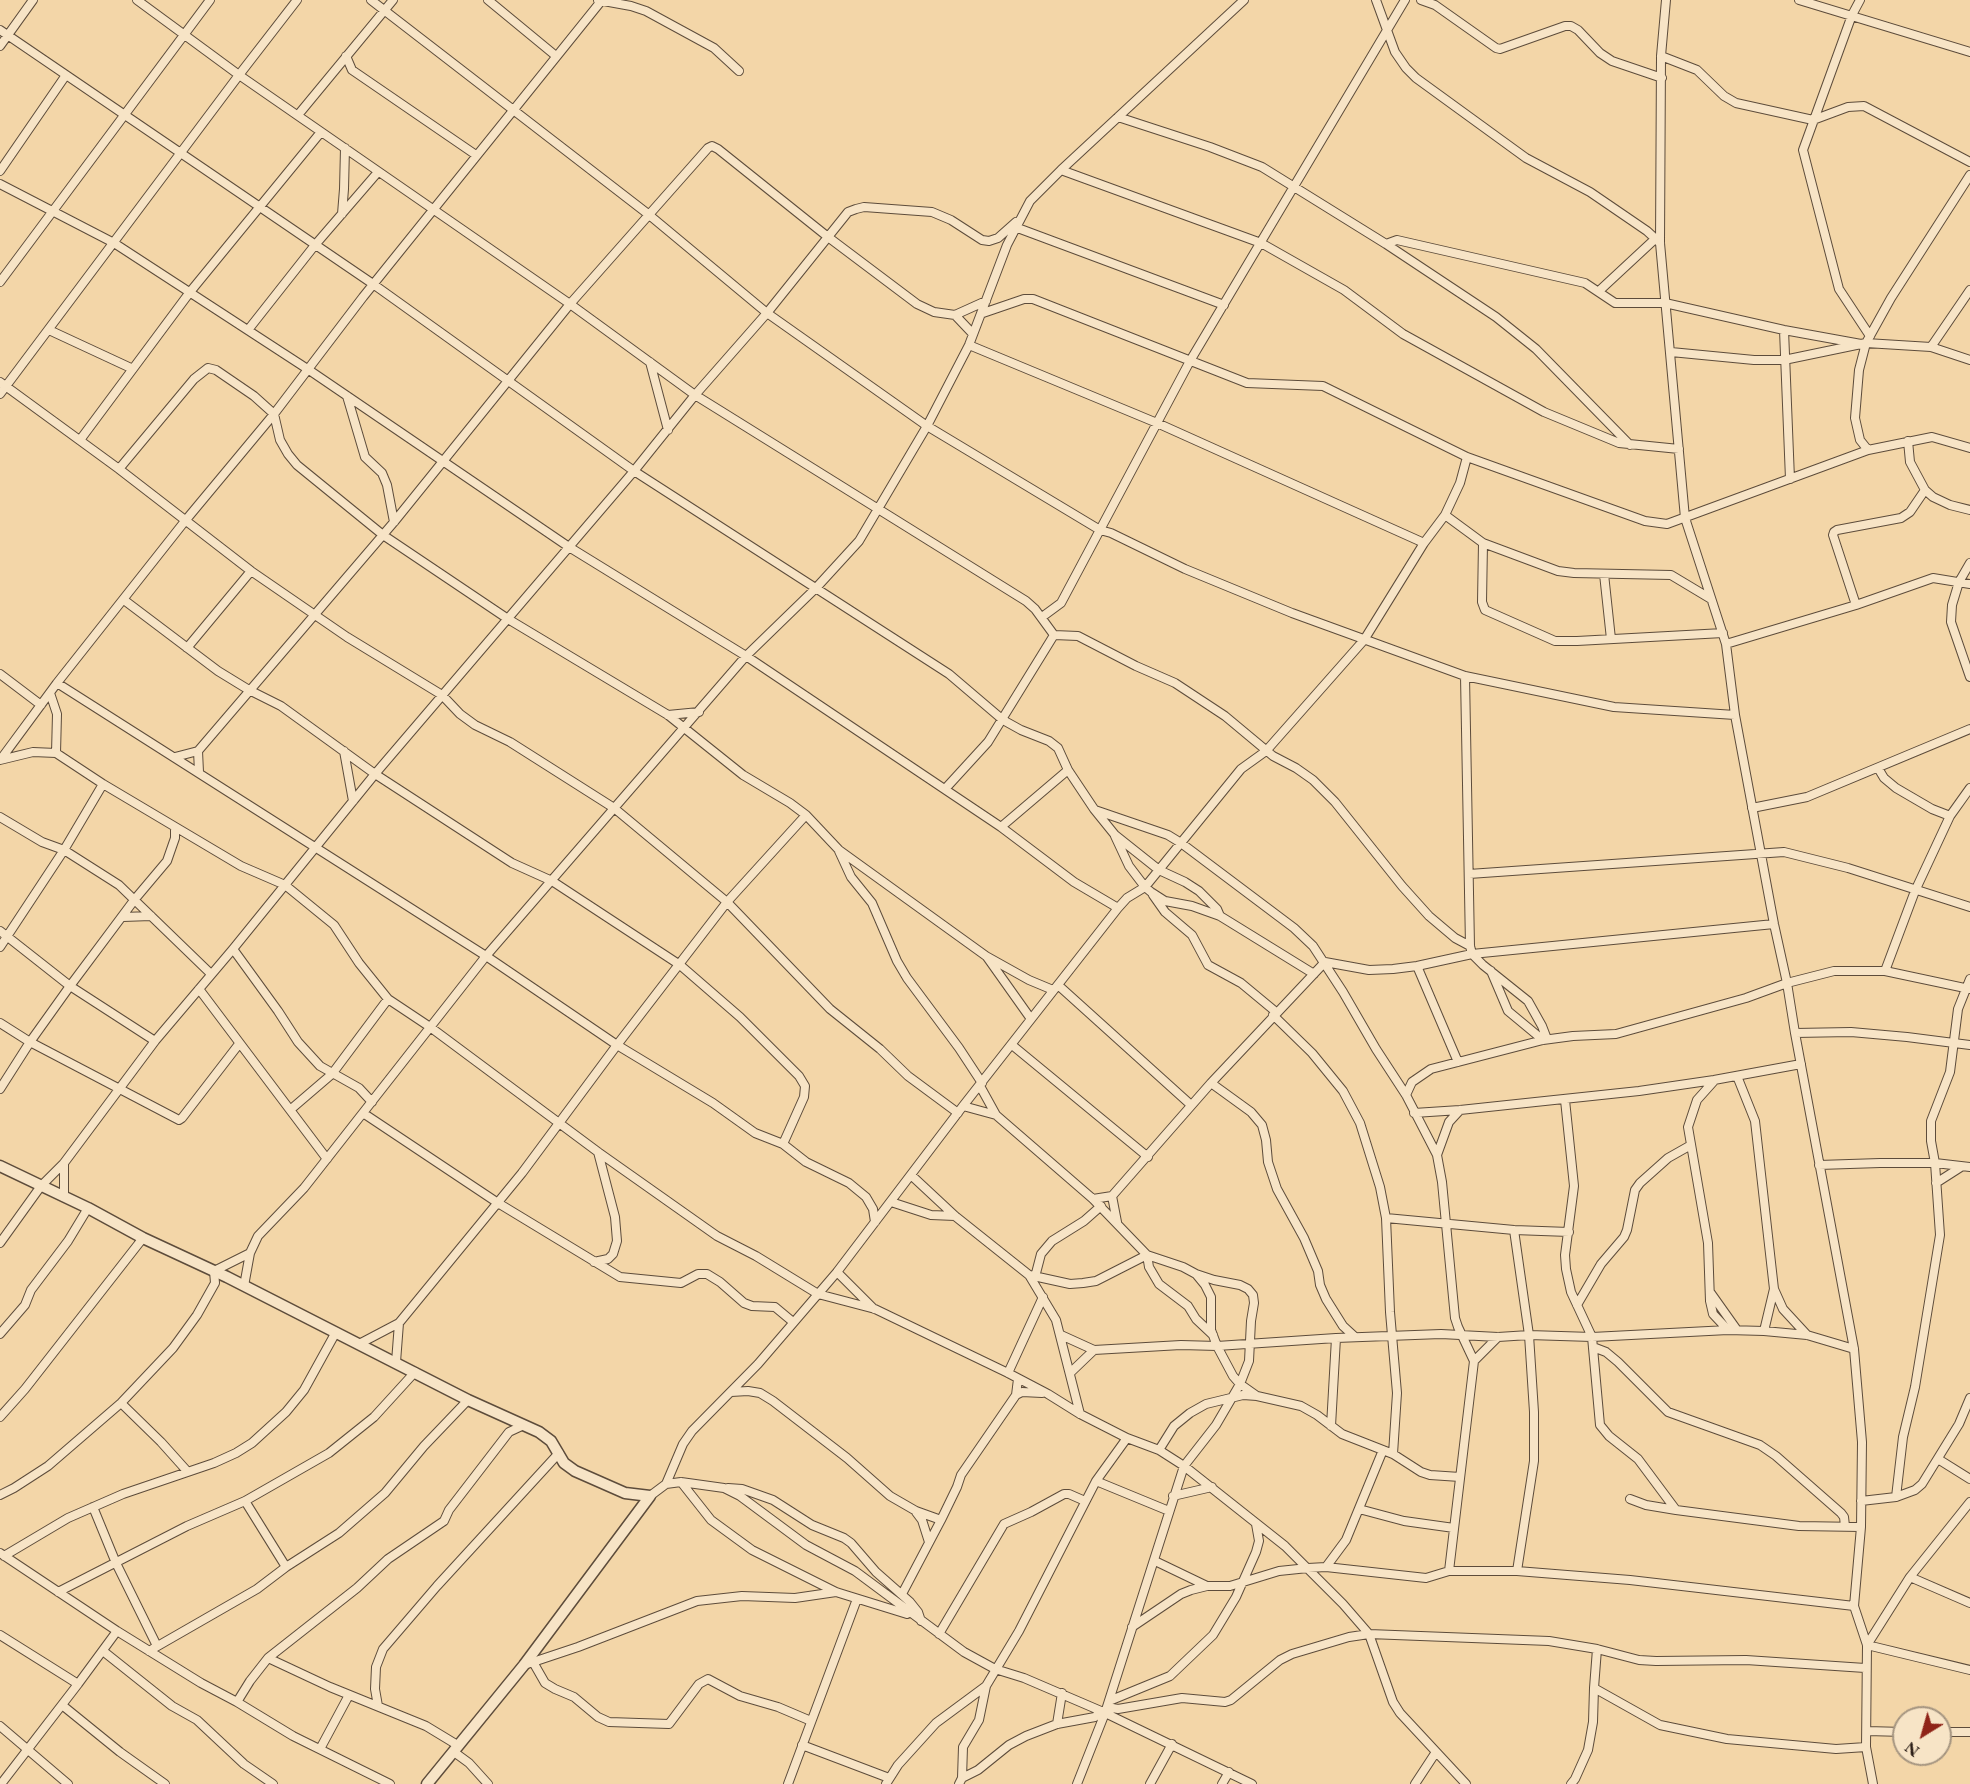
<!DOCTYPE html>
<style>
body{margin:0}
#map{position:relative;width:1970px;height:1784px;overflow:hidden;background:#f3d6a8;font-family:"EB Garamond",serif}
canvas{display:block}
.north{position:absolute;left:1892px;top:1706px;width:60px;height:60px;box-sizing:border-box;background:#f7e4c6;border:2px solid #a59580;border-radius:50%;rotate:217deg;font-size:16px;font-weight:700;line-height:24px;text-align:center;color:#2b1e17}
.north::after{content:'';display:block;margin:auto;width:21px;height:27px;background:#8f2418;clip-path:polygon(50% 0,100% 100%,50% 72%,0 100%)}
</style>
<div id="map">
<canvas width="1970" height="1784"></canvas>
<div class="north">N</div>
</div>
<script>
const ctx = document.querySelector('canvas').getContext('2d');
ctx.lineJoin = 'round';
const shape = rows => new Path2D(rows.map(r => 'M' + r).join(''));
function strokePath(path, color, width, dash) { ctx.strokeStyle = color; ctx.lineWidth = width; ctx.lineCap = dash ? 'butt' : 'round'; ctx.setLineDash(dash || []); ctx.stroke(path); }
const minor = shape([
 [137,0,239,75,570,304,695,395,1026,601,1035,609,1054,635],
 [371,0,648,214,767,313,927,426,1100,530,1111,533,1185,569,1292,613,1465,676,1614,707,1735,715],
 [488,0,556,56],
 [598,0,631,6,646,11,714,48,739,71],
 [1376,0,1395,52,1406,68,1416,78,1526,158,1590,192,1647,231,1660,243],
 [1421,0,1435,5,1496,48,1500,49,1565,26,1571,26,1578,30,1600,53,1612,61,1662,78],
 [1666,0,1661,56,1660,243,1685,518,1726,644,1735,715,1774,924,1787,983,1795,1033,1854,1349,1862,1442,1861,1527,1854,1606,1867,1645,1866,1747,1873,1784],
 [1799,0,1970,52],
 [1860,0,1852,15,1803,150,1839,289,1870,336],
 [0,30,373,284,634,471,949,674,1003,720,1021,730,1049,741,1058,748,1068,770,1094,809,1115,835,1159,870,1185,882,1199,891,1217,909,1220,916],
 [0,46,33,0],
 [346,56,352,70,476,155],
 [1661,56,1697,70,1724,96,1736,103,1813,120,1848,107,1864,106,1970,162],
 [298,115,393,0],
 [1118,117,1210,147,1262,167,1386,244,1496,317,1536,349,1630,445],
 [1061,170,1261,243,1344,290,1403,334,1544,412,1619,443,1679,449],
 [0,171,66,75],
 [0,184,114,243,309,370,569,547,746,656,1001,827,1074,882,1118,908],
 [342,214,344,189,345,148],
 [1015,227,1224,305],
 [1386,244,1397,240,1585,283,1615,303,1665,303,1784,330,1861,344],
 [0,282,210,0],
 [1599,291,1655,239],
 [983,313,1024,299,1033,299,1247,383,1323,386,1467,457,1645,521,1667,524,1868,450,1932,437,1970,448],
 [955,315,973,334],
 [49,330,133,369],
 [248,330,315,245,378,172],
 [1784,330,1790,479],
 [969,345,1157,423,1424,543],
 [1931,347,1970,290],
 [1671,352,1754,360,1784,360,1866,343,1931,347,1970,360],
 [650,362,668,430],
 [0,382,119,469,251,571,347,637,442,695,460,714,475,725,510,742,614,808,727,902,830,1009,880,1049,908,1076,958,1113],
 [0,394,239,75,297,0],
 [347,396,365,457,382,473,387,485,394,522],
 [80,440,190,292,321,132],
 [1908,441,1910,462,1925,490,1933,497,1950,505,1970,510],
 [1868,450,1860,440,1855,418,1859,370,1866,343,1891,298,1970,175],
 [119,469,194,379,208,368,216,370,254,396,274,414,280,440,288,454,297,465,383,535,508,619,668,715,743,775,790,803,806,815,839,850,986,956,1029,980,1053,990],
 [1445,515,1483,543,1558,571,1574,573,1671,575,1711,599],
 [1483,543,1482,602,1485,610,1555,641,1577,641,1723,633],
 [1970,563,1959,582,1952,605,1951,622,1970,677],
 [1604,574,1611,639],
 [124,600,218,671,249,690,281,706,375,774,512,863,552,881,680,965,740,1017,799,1076,805,1086,804,1097,783,1144],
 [1856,605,1833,535,1834,532,1837,530,1901,518,1910,512,1925,490],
 [1042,617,1061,603,1190,361,1405,0],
 [1726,644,1856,605,1933,578,1970,584],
 [187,648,251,571],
 [0,674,41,705],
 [1465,676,1470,946,1472,954,1483,965,1528,1001,1542,1026,1547,1039],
 [57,683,486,956,617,1045,713,1103,755,1133,783,1144,806,1162,849,1183,866,1197,873,1209,875,1222],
 [50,693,57,714,56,753],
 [668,715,699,712],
 [198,751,199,772],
 [344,751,353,801],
 [175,757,198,751,394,522,570,304,708,148,712,146,718,149,828,237,917,304,934,312,955,315,986,301],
 [1,759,57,683,185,521,274,414,363,297,602,0],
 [0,760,33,752,56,753,103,784,241,866,285,885,334,925,359,963,388,999,430,1027,598,1152,717,1236,756,1256,818,1294,875,1309,1008,1373,1048,1394,1080,1414,1127,1438,1159,1450,1184,1466,1285,1546,1343,1604,1369,1634,1393,1702,1400,1713,1466,1784],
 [1878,768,1884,778,1896,788,1932,809,1950,816],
 [945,789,988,742,1054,635,1078,636,1136,666,1175,683,1225,716,1273,756,1296,768,1313,780,1335,802,1402,886,1429,916,1455,938,1470,946],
 [1752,808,1807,797,1970,729],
 [1095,810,1168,835,1181,843,1294,928,1313,946,1343,992,1376,1049,1406,1095,1437,1155,1442,1182,1455,1318,1458,1327,1474,1361,1449,1571],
 [0,817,42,842,64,850,119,885,211,974],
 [1001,827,1068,770],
 [1115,836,1129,866,1145,887,1151,892,1165,901,1192,906,1220,916,1314,974],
 [839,851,851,877,872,903,897,961,907,978,959,1048,982,1083],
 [1469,874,1784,852,1848,868,1970,907],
 [1153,895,1165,912,1192,935,1208,965,1241,983,1276,1012],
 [123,917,151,916],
 [0,931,70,986,155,1041],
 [0,947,64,850,103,784],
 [233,949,278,1011,298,1042,320,1066,359,1088,372,1102],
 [987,957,1031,1019],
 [1325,962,1369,970,1393,969,1417,966,1472,954,1774,924],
 [1417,966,1458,1062],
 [1491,971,1508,1011,1543,1040],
 [1885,971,1915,891,1950,816,1970,788],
 [1058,985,1191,1105],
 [199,989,327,1159],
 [1273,1015,1312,1053,1343,1091,1360,1123,1380,1187,1386,1218,1390,1312,1397,1393,1393,1454],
 [0,1023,30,1042,179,1120,182,1118,239,1044],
 [1795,1033,1851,1032,1907,1037,1970,1045],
 [1012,1045,1148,1157],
 [1737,1076,1755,1121,1774,1289,1783,1309,1807,1335],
 [1714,1081,1697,1100,1688,1127,1708,1243,1710,1301,1713,1314,1728,1330],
 [1211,1083,1251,1112,1262,1125,1266,1140,1268,1162,1277,1189,1304,1238,1318,1271,1320,1285,1326,1299,1343,1326,1355,1337],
 [980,1086,996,1115,1093,1199,1147,1255,1183,1267,1196,1274,1205,1285,1211,1297,1211,1330,1217,1346,1233,1376,1240,1384,1257,1396],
 [0,1089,30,1042,70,986,135,899,167,861,175,838,175,827],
 [1406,1095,1412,1082,1431,1069,1543,1040,1573,1036,1616,1034,1746,998,1787,983,1834,971,1885,971,1970,989],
 [1565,1100,1574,1186,1565,1255,1566,1269,1571,1292,1592,1337,1600,1425,1609,1436,1638,1459,1676,1510,1799,1526,1861,1527],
 [963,1106,996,1115],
 [290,1110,332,1074,388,999],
 [363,1113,498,1203,620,1277,681,1283,698,1274,707,1274,720,1282,744,1303,752,1306,775,1307,793,1322],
 [1414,1113,1460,1110,1639,1091,1714,1080,1801,1064],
 [1437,1155,1449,1122,1460,1110],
 [1819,1165,1880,1163,1935,1163,1970,1167],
 [911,1175,955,1216,1029,1275,1056,1320,1080,1414],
 [1936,1183,1961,1167],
 [1112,1196,1117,1222],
 [64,1197,64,1163],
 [1093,1199,1112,1196,1211,1083,1325,962],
 [891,1202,931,1215,955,1216],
 [1386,1218,1514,1230,1569,1232],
 [1514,1230,1529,1335,1534,1412,1534,1461,1517,1571],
 [0,1243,41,1186,64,1163,155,1041,233,949,375,774,634,471,695,395,767,313,848,212,856,209,864,207,932,212,951,220,982,240,989,241,998,238,1016,222],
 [1147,1255,1149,1267,1159,1284,1188,1306,1196,1319,1213,1335],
 [594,1262,608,1259,613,1254,617,1241,615,1217,598,1152],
 [837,1272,874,1309],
 [1029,1275,1070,1284,1083,1283,1096,1281,1147,1255],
 [1035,1277,1041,1254,1052,1241,1084,1221,1101,1206],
 [244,1286,250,1253,258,1236,304,1188,486,956,746,656,816,588,859,541,927,426,969,345,1007,245,1030,201,1061,170,1244,0],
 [1710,1292,1737,1330],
 [1577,1305,1601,1264,1624,1237,1627,1230,1635,1190,1640,1183,1668,1158,1691,1145],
 [1764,1331,1774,1289],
 [0,1334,25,1305,31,1290,68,1241,88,1208],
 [1061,1335,1094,1350,1181,1345,1217,1346,1336,1338,1441,1334,1498,1337,1529,1335,1592,1337,1728,1330,1764,1331,1807,1335,1854,1349],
 [359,1344,399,1323,522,1173,617,1045,727,902,806,815],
 [1593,1347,1606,1352,1618,1362,1668,1412,1760,1445,1776,1456,1841,1513,1844,1517,1845,1526],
 [1474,1361,1498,1337],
 [396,1362,399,1323],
 [1008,1373,1043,1297],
 [1070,1373,1094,1350],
 [731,1392,748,1391,760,1393,773,1401,847,1458,890,1496,916,1511,941,1520],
 [1016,1395,1022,1392,1042,1393],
 [121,1403,161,1442,187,1471],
 [0,1417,25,1389,143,1238],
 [1331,1426,1336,1338],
 [1159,1450,1174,1426,1190,1413,1206,1404,1243,1395,1257,1396,1301,1406,1317,1415,1342,1434,1393,1454,1421,1472,1430,1475,1460,1477],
 [1938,1459,1970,1479],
 [1096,1481,1169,1511],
 [681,1482,711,1520,752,1550,836,1592,907,1614],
 [666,1484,683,1444,692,1431,758,1364,837,1272,963,1106,1118,908,1127,898,1145,887,1241,769,1266,751,1364,640,1424,543,1445,515,1460,483,1467,457],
 [728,1488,742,1489,773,1500,812,1525,844,1538,851,1543,876,1572,910,1602,918,1612,921,1621],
 [0,1495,14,1488,48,1466,121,1403,173,1348,197,1315,215,1283,214,1271,250,1253],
 [650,1496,666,1484,681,1482,724,1488,740,1496,806,1545,855,1571,964,1652,995,1669,1024,1678,1101,1711,1252,1784],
 [1173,1496,1212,1487],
 [1896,1497,1915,1490,1922,1484,1959,1424,1970,1398],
 [1630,1499,1646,1505,1676,1510],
 [245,1501,286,1567],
 [1861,1501,1896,1497,1903,1437,1915,1387,1940,1235,1935,1163,1931,1141,1931,1121,1950,1072,1958,1009,1970,979],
 [93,1507,116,1563,157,1646],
 [1359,1509,1404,1521,1454,1528],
 [916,1512,922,1520,929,1542],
 [0,1553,117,1631,201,1683,237,1702,293,1736,390,1784],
 [4,1556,68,1518,123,1494,214,1463,236,1453,252,1443,286,1412,304,1390,336,1332],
 [1155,1561,1207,1586],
 [1326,1567,1346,1540,1383,1450],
 [1910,1577,1970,1603],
 [58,1592,187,1526,245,1501,329,1453,374,1417,415,1372],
 [902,1594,941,1520,957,1487,961,1475,1016,1395,1018,1379],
 [1132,1627,1181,1594,1191,1590,1207,1586,1230,1586,1279,1571,1308,1568,1326,1567,1426,1578,1449,1571,1517,1571,1630,1580,1854,1606],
 [939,1634,1004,1524,1031,1512,1064,1494,1069,1494,1085,1501],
 [0,1635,78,1684,117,1631],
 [1867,1645,1910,1577,1970,1502],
 [1867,1645,1970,1670],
 [1597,1649,1594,1688,1660,1725,1727,1739,1836,1749,1866,1747],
 [103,1651,172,1706,197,1720,244,1764,273,1784],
 [149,1651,257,1589,286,1567,339,1533,385,1493,424,1446,468,1400],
 [268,1658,357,1588,388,1559,444,1521,449,1510,509,1432,524,1425],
 [533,1662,545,1683,555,1689,574,1697,598,1717,609,1722,669,1724,699,1684,708,1679,740,1696,778,1707,811,1721],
 [527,1664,578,1647,697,1601,742,1596,795,1598,836,1592],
 [1109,1701,1170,1676,1213,1635,1236,1597,1256,1552,1259,1541,1256,1524],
 [237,1702,250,1681,268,1658,330,1687,426,1726,459,1746],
 [62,1705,120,1752,165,1784],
 [378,1706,375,1689,376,1667,383,1649,437,1586,559,1453],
 [1107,1707,1118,1709,1182,1698,1225,1702,1231,1700,1280,1660,1292,1654,1349,1637,1369,1634,1549,1641,1597,1649,1639,1660,1656,1661,1746,1660,1865,1668],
 [1057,1724,1062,1693],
 [0,1726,68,1784],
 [1867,1731,1904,1732],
 [1940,1732,1970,1732],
 [802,1745,889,1778],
 [320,1749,349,1695],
 [454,1752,469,1763,488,1784],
 [962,1778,978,1770,1009,1745,1026,1736,1057,1724,1095,1717,1101,1711],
 [1,1784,78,1684],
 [788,1784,857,1599],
 [886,1784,898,1765,936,1723,986,1686],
 [959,1784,962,1778,963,1747,979,1720,986,1686,1019,1631,1096,1481,1127,1438],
 [1077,1784,1105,1713,1184,1466,1216,1425,1240,1384,1249,1361,1251,1321,1254,1303,1253,1295,1248,1289,1240,1285,1214,1280,1196,1274],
 [1150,1784,1172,1744],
 [1222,1784,1229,1772],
 [1415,1784,1436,1752],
 [1571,1784,1575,1779,1588,1750,1593,1722,1594,1688]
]);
const tertiary = shape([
 [0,1166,88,1208,143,1238,227,1277,468,1400,539,1432,551,1441,564,1463,575,1471,625,1493,650,1496],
 [427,1784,524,1665,650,1496]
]);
strokePath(minor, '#5d4c3b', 10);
strokePath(tertiary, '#5d4c3b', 13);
strokePath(minor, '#f7e4c6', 8);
strokePath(tertiary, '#f7e4c6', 10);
</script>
